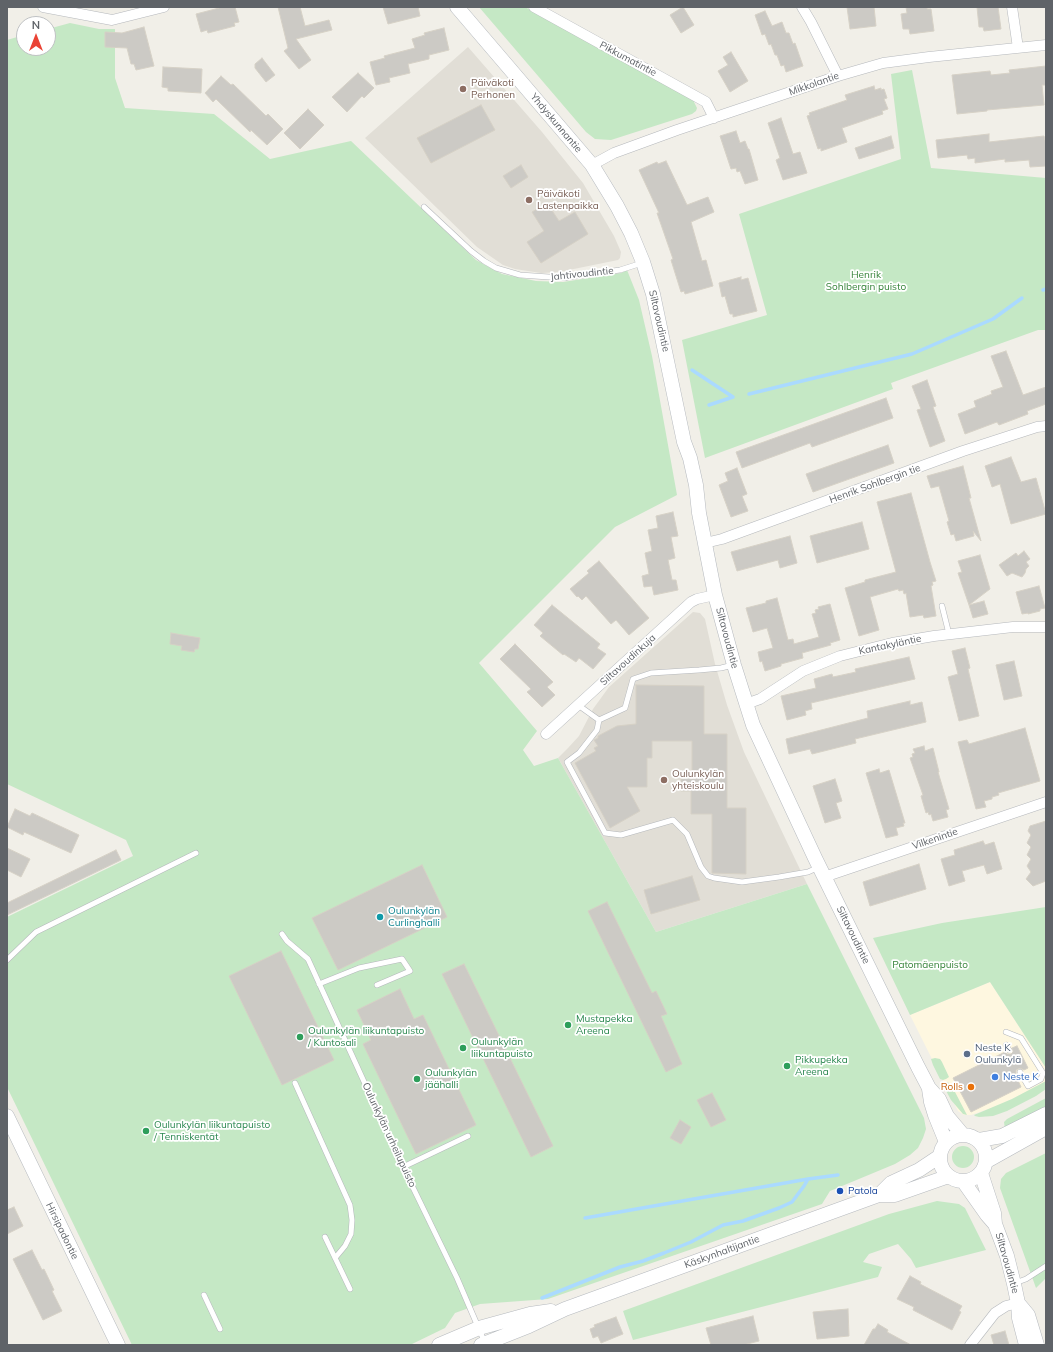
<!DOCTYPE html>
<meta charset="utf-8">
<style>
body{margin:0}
#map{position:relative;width:1053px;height:1352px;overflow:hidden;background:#f1efe8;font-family:Mulish,sans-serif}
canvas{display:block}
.frame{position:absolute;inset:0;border:8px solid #5f6368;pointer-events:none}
.north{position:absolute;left:16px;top:16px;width:40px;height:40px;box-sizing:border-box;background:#fff;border:1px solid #bfc1c3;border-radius:50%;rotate:0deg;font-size:11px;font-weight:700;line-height:16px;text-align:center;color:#5f6368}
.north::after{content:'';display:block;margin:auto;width:14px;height:18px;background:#ea4335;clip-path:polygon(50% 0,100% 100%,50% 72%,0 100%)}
</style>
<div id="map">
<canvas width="1053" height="1352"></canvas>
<div class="frame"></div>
<div class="north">N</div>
</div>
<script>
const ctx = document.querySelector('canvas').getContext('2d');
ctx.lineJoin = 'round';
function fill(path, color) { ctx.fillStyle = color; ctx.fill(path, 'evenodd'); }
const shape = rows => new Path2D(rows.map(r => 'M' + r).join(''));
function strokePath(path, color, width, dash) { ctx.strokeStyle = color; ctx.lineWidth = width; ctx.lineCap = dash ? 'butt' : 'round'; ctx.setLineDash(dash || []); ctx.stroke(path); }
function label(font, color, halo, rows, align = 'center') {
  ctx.font = font + ' Mulish,sans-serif'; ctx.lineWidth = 3.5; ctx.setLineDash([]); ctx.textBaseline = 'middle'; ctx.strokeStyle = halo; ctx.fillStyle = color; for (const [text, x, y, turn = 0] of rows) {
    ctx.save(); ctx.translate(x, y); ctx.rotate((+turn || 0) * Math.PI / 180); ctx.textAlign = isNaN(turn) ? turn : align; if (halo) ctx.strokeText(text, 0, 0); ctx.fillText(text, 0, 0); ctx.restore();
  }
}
const commercial = shape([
 [990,982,1046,1068,1046,1081,1043,1084,997,1106,971,1115,964,1115,958,1111,910,1015]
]);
const education = shape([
 [468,47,542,132,583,183,614,236,621,252,620,258,618,260,559,272,541,273,515,269,503,265,477,247,365,138],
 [693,612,700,613,705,619,715,664,727,705,744,752,807,884,656,932,558,758,568,748,579,736,593,709,609,687]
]);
const green = shape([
 [479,7,525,7,695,101,694,102,697,108,696,111,692,114,611,140,595,139,586,132],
 [70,23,99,29,115,29,115,78,125,108,214,114,270,159,351,141,476,260,502,274,536,281,563,282,621,273,627,270,639,300,652,356,677,495,615,527,479,663,537,731,523,750,534,766,558,758,656,932,807,884,924,1118,926,1129,923,1138,918,1148,910,1155,895,1164,830,1191,822,1204,548,1299,480,1304,455,1313,445,1328,410,1345,132,1345,7,1087,7,917,133,856,126,840,7,784,7,40,24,35,24,48,48,48,48,29],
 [912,70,931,168,1046,178,1046,330,1038,330,891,383,893,389,705,458,682,340,767,315,739,214,901,159,891,74],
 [1046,907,1046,1068,990,982,910,1015,873,938,942,923],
 [935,1058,940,1059,942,1062,949,1077,946,1079,943,1080,940,1079,933,1065,931,1059],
 [1046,1081,1046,1089,1036,1096,1007,1111,993,1116,979,1117,975,1116,974,1115,1012,1099],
 [948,1082,953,1092,955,1092,967,1115,963,1114,951,1100,944,1087,944,1084],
 [1046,1098,1046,1110,1005,1129,1004,1122,1007,1119],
 '952 1157a11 11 0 1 1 22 0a11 11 0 1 1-22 0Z',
 [1046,1153,1046,1278,1036,1288,1000,1188,1001,1179,1006,1173],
 [937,1201,959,1204,965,1208,986,1250,916,1268,911,1259,898,1244,869,1254,863,1262,882,1267,878,1277,633,1340,623,1311,889,1214]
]);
const stream = shape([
 [1043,290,1046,289],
 [692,370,733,397],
 [749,394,912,354,993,319,1022,298],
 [709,405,733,397],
 [585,1218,808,1179,838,1175],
 [542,1298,620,1267,643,1261,664,1253,691,1242,723,1225,743,1221,779,1208,792,1202,804,1186,808,1179]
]);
const building = shape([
 [223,7,235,7,239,22,234,23,235,26,208,33,207,30,201,32,196,14,223,7],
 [278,7,300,7,305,26,329,20,332,30,296,39,311,60,299,69,284,51,288,48,278,7],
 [383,7,418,7,420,16,388,24,383,7],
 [683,7,694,25,681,33,670,15,683,7],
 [847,7,874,7,876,26,850,29,847,7],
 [906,7,927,7,927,9,931,9,934,31,910,34,909,29,903,29,901,14,907,13,906,7],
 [977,7,998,7,1001,29,984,31,983,27,979,27,977,7],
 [765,11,772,26,782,22,786,33,789,33,793,44,795,43,803,66,786,72,784,65,781,66,777,55,775,55,771,44,769,45,765,34,762,35,755,15,765,11],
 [144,27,154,66,136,70,134,64,131,64,127,48,105,47,105,32,122,33,144,27],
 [444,28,449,50,429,55,429,59,408,64,410,73,389,78,390,82,376,85,370,62,385,58,384,56,415,48,412,39,425,35,424,33,444,28],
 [731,52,748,81,730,92,718,71,728,65,723,57,731,52],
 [262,58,275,75,266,82,255,68,255,64,262,58],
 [1046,66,1046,85,1042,85,1044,105,987,110,987,111,957,114,952,75,990,71,991,75,1010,73,1009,70,1046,66],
 [163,67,202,69,201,93,168,91,168,88,162,87,163,67],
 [358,73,374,88,364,98,362,96,347,112,332,97,358,73],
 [221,76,231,85,233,84,266,116,268,114,283,129,267,145,251,130,250,132,216,99,213,102,205,93,221,76],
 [874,86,875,90,881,88,881,90,884,89,887,98,884,99,888,109,882,111,883,114,842,128,847,142,821,151,821,148,818,149,807,116,810,115,809,113,847,100,845,95,874,86],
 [481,105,495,130,431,163,417,138,481,105],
 [308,109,324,125,300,149,284,133,308,109],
 [781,118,793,154,800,152,807,173,783,180,776,160,780,158,768,123,781,118],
 [736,131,740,143,745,141,748,149,749,149,758,180,745,184,740,171,737,172,736,168,731,169,720,136,736,131],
 [989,134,989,142,1044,136,1046,144,1046,166,1030,167,1029,160,1005,162,1005,159,975,163,975,158,968,159,967,155,938,158,936,140,989,134],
 [891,136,894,148,859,159,855,148,891,136],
 [666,161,687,205,708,197,714,212,691,222,702,261,706,260,713,286,685,294,684,291,681,292,671,260,673,259,657,213,659,213,639,170,657,162,658,164,666,161],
 [521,165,528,177,511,188,503,176,521,165],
 [547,203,559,221,575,212,588,234,541,263,527,242,544,231,532,212,547,203],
 [741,277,741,280,748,278,757,311,733,317,733,314,730,314,725,296,722,297,719,283,741,277],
 [1006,351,1023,395,1046,387,1046,404,1027,411,1028,414,999,425,997,422,965,434,958,414,976,407,974,401,992,394,991,391,1003,387,991,356,1006,351],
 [927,380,936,406,933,407,945,441,930,447,917,410,921,409,912,386,927,380],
 [886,398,893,418,812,447,810,443,742,468,736,452,886,398],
 [888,445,894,463,813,492,806,474,888,445],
 [1011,457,1021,482,1036,478,1046,514,1011,524,1000,484,992,487,985,466,1011,457],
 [963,466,971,498,969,498,981,541,973,531,974,536,956,541,954,534,951,535,947,522,949,521,939,486,931,488,927,476,963,466],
 [737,468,747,494,742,496,748,511,731,517,719,485,728,481,725,473,737,468],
 [911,493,930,562,936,581,932,582,933,585,931,586,936,616,924,618,923,615,910,617,906,593,904,594,903,590,899,591,898,589,870,597,879,630,859,636,845,588,865,582,865,580,896,572,877,502,911,493],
 [673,512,678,536,671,537,675,558,668,560,672,580,676,580,678,590,654,595,652,586,644,587,642,576,649,574,645,553,652,551,648,530,658,528,656,516,673,512],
 [862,522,869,549,817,563,810,536,862,522],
 [790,536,797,563,780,568,778,560,737,571,731,552,790,536],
 [1024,551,1030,559,1026,562,1029,566,1026,569,1025,573,1022,577,1012,573,1007,576,999,565,1016,553,1018,556,1024,551],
 [980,555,990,589,969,605,958,573,962,572,958,561,980,555],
 [599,561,649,618,629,635,616,620,611,624,586,596,582,600,578,596,577,597,570,589,589,573,587,571,599,561],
 [1039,586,1045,608,1040,609,1040,611,1028,614,1028,613,1022,614,1016,592,1039,586],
 [777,598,788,640,793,639,794,644,819,637,812,614,816,613,815,610,819,609,818,607,830,604,840,640,830,643,831,645,802,653,803,658,781,664,781,666,765,671,762,661,760,662,758,652,773,648,767,628,753,632,746,608,766,603,766,601,777,598],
 [984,601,988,614,973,618,969,605,984,601],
 [552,605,600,644,597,648,606,654,593,669,579,658,576,662,564,654,563,655,540,636,543,633,534,625,552,605],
 [171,633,200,638,198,649,195,649,194,652,181,650,182,646,170,644,171,633],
 [515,644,553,682,547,687,555,695,542,707,527,692,531,689,500,659,515,644],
 [965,648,970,668,968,669,979,716,959,721,948,677,958,674,952,651,965,648],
 [909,657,915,679,811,703,812,709,805,711,806,715,787,720,781,696,816,688,814,679,832,674,833,677,856,672,855,669,909,657],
 [1014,661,1022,696,1004,700,996,665,1014,661],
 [636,685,704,686,704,734,727,734,727,808,746,808,746,874,712,873,712,814,691,814,691,791,681,791,681,774,692,774,692,741,652,741,652,758,647,758,647,787,627,787,640,811,610,828,575,763,596,751,594,748,598,746,594,740,598,738,598,736,617,726,636,724,636,685],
 [910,701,910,705,922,702,926,722,855,739,856,743,812,754,810,749,789,754,786,739,868,718,867,711,910,701],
 [1025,728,1040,781,998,793,999,795,992,797,992,799,984,801,986,807,976,809,958,742,967,740,969,744,1025,728],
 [924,746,925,751,933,748,939,772,938,772,949,809,946,810,948,817,933,821,931,814,929,815,928,812,926,813,921,796,923,795,910,758,913,757,912,754,915,753,913,749,924,746],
 [879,769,880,773,889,770,905,823,903,823,904,826,896,828,898,835,886,838,866,773,879,769],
 [835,779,842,801,836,803,841,818,825,823,813,786,835,779],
 [15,809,30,816,32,813,79,835,71,853,24,832,23,835,7,827,15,809],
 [1046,821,1046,881,1033,886,1026,879,1031,872,1027,866,1031,859,1027,855,1031,847,1027,843,1031,835,1028,831,1030,826,1046,821],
 [983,841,985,845,994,842,1002,869,987,874,984,865,962,871,965,881,949,886,941,859,955,855,954,850,983,841],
 [7,848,30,859,21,877,7,870,7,848],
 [116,850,121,860,7,915,7,903,116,850],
 [919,864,926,889,870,906,863,882,919,864],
 [422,865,447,917,338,970,312,918,422,865],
 [692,876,700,900,651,914,644,890,692,876],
 [607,902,652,993,656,991,667,1014,661,1016,682,1064,666,1072,588,911,607,902],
 [281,951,334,1060,282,1085,229,976,281,951],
 [464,964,553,1146,531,1157,442,974,464,964],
 [400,989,414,1019,423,1015,476,1125,416,1154,363,1044,371,1040,357,1010,400,989],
 [1017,1046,1028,1068,1024,1070,1020,1068,1016,1070,1016,1074,1015,1074,1021,1087,971,1112,953,1078,1005,1052,1007,1054,1011,1054,1013,1052,1012,1048,1017,1046],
 [712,1093,726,1120,711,1127,697,1100,712,1093],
 [680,1120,691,1127,681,1144,670,1138,680,1120],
 [14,1207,23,1226,7,1234,7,1210,14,1207],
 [32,1250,42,1270,44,1269,54,1290,52,1291,62,1311,43,1320,13,1259,32,1250],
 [910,1276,921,1282,920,1284,962,1306,959,1311,961,1312,952,1330,913,1310,914,1307,897,1299,910,1276],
 [848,1309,849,1336,817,1339,813,1312,848,1309],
 [753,1316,759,1341,743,1345,711,1345,706,1328,753,1316],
 [616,1317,623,1334,601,1343,598,1336,593,1338,590,1329,595,1327,594,1325,616,1317],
 [878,1324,888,1330,887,1332,911,1345,864,1345,873,1329,875,1329,878,1324],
 [1005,1331,1009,1345,994,1345,991,1335,1005,1331]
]);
const lane = shape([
 [424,207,471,251,484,261,496,268,520,275,563,278,620,270,642,263],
 [942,606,949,634],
 [733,665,721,668,699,670,651,673,633,679,625,708,599,720,597,730,579,753,567,762,605,833,621,835,673,820,687,834,701,867,708,876,714,878,742,882,779,877,808,872,819,867],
 [578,705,599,720],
 [282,934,287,941,308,959,403,1167,457,1278,485,1343],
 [7,960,36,932,196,853],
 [319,984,359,968,402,959,410,971,377,985],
 [1006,1032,1021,1038,1043,1073,1041,1079,1028,1086,1020,1072],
 [1006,1045,1009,1050],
 [295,1083,350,1205,352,1220,351,1234,345,1246,335,1258],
 [403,1167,468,1136],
 [325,1237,350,1289],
 [1015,1283,1026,1279,1046,1266],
 [204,1295,220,1329]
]);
const street = shape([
 [43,7,112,20,164,7],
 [534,7,706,102,714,118],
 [802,7,811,22,838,76],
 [1012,7,1018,48],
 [592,165,614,153,677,130,838,76,883,63,929,57,1046,45],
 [705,543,722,539,963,451,1037,427,1046,426],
 [746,704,760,699,803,671,840,656,892,643,934,636,1013,627,1046,627],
 [546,734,691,602,697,599,715,595],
 [824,877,1046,802],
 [970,1345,995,1313,1006,1306,1018,1303]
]);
const secondary = shape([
 [457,7,592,165,617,206,631,233,643,262,653,294,684,442,690,458,696,485,699,513,715,595,734,665,753,725,815,858,918,1067,929,1088,939,1099,947,1116,963,1135],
 [929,1089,931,1102,935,1115,946,1142],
 [7,1116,118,1345],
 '940 1158a23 23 0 1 1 46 0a23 23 0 1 1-46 0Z',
 [979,1140,1002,1136,1046,1114],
 [987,1161,1046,1128],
 [981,1173,994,1213,995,1224,1007,1256,1014,1284,1018,1303,1019,1318,1026,1345],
 [963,1181,987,1215,994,1223],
 [879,1195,891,1183,919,1170,940,1156],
 [1018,1303,1028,1315,1037,1345],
 [439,1345,479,1328,530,1314,551,1311],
 [481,1345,529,1326,565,1309,879,1195,895,1195,949,1176]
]);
const markers = [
 [463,89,4,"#8d6e63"],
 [529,200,4,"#8d6e63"],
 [664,780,4,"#8d6e63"],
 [380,917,4,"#0f9aa8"],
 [568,1025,4,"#2e9e5b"],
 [300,1037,4,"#2e9e5b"],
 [463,1048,4,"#2e9e5b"],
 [967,1054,4,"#5c6f8a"],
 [787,1066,4,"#2e9e5b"],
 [995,1077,4,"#3f7fe0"],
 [417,1079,4,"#2e9e5b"],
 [971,1087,4,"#e8710a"],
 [146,1131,4,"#2e9e5b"],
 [840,1191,4,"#1a4fb4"]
];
const streetNames = [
 ["Pikkumatintie",628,59,28],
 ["Mikkolantie",814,84,-19],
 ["Yhdyskunnantie",556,123,50],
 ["Jahtivoudintie",582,274,-6],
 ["Siltavoudintie",659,321,77],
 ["Henrik Sohlbergin tie",875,484,-20],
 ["Siltavoudintie",727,638,75],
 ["Kantakyläntie",890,645,-12],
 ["Siltavoudinkuja",628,660,-42],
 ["Vilkenintie",935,839,-19],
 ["Siltavoudintie",853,935,64],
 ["Oulunkylän urheilupuisto",389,1135,65],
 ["Hirsipadontie",62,1231,64],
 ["Käskynhaltijantie",722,1252,-20],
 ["Siltavoudintie",1007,1263,74]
];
const educationNames = [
 ["Päiväkoti",471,83],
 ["Perhonen",471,95],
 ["Päiväkoti",537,194],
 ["Lastenpaikka",537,206],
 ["Oulunkylän",672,774],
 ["yhteiskoulu",672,786]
];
const parkNames = [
 ["Henrik",866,275],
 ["Sohlbergin puisto",866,287],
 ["Patomäenpuisto",930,965]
];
const cultureNames = [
 ["Oulunkylän",388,911],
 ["Curlinghalli",388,923]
];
const leisureNames = [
 ["Mustapekka",576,1019],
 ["Areena",576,1031],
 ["Oulunkylän liikuntapuisto",308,1031],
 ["/ Kuntosali",308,1043],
 ["Oulunkylän",471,1042],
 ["liikuntapuisto",471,1054],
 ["Pikkupekka",795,1060],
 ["Areena",795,1072],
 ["Oulunkylän",425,1073],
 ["jäähalli",425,1085],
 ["Oulunkylän liikuntapuisto",154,1125],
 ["/ Tenniskentät",154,1137]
];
const serviceNames = [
 ["Neste K",975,1048],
 ["Oulunkylä",975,1060]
];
const shopNames = [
 ["Neste K",1003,1077]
];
const foodNames = [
 ["Rolls",963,1087]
];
const transitNames = [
 ["Patola",848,1191]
];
fill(commercial, '#fef7e0');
fill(education, '#e1ded6');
fill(green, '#c5e8c5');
strokePath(stream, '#aadaff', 3.5);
fill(building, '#cccac5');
strokePath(building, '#d6d1c6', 1);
strokePath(lane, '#b5b8bc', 6);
strokePath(street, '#b5b8bc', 11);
strokePath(secondary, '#b6babf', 15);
strokePath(lane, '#fff', 5);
strokePath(street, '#fff', 10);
strokePath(secondary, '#fff', 14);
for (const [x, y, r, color] of markers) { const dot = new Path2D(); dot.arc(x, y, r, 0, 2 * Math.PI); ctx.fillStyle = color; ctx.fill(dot); strokePath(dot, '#fff', 1.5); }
label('10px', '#5f6368', '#fff', streetNames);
label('10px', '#785e54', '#fff', educationNames, 'left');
label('10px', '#348238', '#fff', parkNames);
label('10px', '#0d838f', '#fff', cultureNames, 'left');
label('10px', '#27864d', '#fff', leisureNames, 'left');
label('10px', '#4e5e75', '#fff', serviceNames, 'left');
label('10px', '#366cbe', '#fff', shopNames, 'left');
label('10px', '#c56008', '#fff', foodNames, 'right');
label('10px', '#164399', '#fff', transitNames, 'left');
</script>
